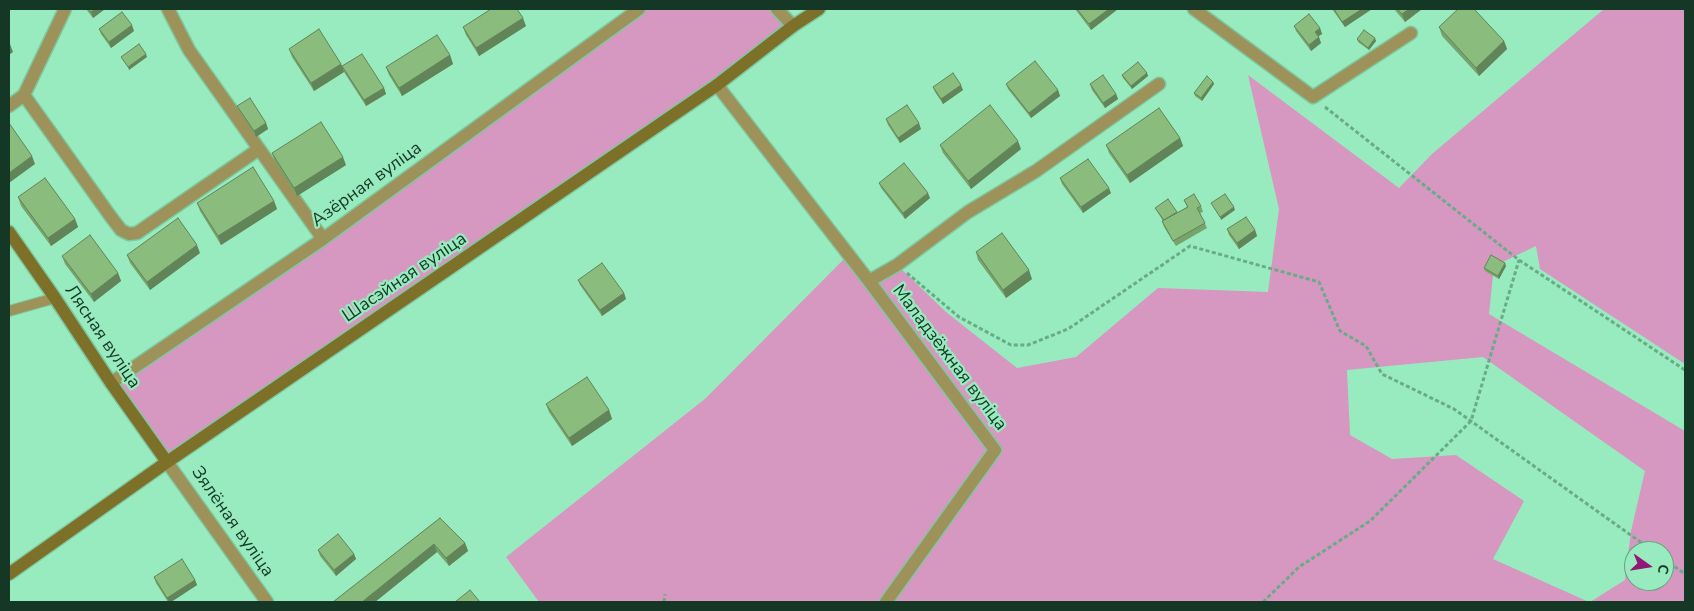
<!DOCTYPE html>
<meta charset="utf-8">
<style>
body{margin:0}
#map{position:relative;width:1694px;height:611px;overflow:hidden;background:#98ebbe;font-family:"Nunito Sans",sans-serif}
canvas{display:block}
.frame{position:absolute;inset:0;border:10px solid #153826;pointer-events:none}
.north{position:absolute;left:1624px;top:541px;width:50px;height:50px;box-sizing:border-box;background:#98ebbe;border:1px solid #64a381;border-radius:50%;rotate:103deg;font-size:14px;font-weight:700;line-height:20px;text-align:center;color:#153826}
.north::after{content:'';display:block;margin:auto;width:18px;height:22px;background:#911876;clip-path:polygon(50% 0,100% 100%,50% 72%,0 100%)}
</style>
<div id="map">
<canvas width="1694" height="611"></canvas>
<div class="frame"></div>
<div class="north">С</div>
</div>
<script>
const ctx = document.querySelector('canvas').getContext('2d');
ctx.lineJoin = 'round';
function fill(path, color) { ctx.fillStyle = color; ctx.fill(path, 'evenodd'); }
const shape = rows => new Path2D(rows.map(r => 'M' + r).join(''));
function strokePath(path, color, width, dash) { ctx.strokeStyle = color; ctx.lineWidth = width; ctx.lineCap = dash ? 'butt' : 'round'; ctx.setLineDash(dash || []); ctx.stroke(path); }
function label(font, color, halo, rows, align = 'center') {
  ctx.font = font + ' "Nunito Sans",sans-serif'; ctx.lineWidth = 4.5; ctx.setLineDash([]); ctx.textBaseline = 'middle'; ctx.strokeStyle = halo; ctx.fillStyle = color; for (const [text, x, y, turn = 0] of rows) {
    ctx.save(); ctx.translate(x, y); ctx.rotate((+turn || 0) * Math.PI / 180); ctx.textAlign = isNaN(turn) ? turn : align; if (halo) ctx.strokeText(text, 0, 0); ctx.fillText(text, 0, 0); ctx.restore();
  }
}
const green = shape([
 [639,9,777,9,793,26,167,462,111,383],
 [1604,9,1685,9,1685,364,1540,269,1536,246,1494,266,1489,314,1685,431,1685,602,1590,602,1625,580,1631,531,1645,471,1483,357,1347,370,1350,435,1392,459,1456,455,1524,501,1493,559,1589,602,539,602,506,557,706,398,848,255,869,281,897,265,946,312,1017,368,1076,357,1158,288,1268,292,1279,209,1248,75,1399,188,1432,154],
 [1634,551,1664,551,1664,581,1634,581]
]);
const path = shape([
 [1325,107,1519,260,1685,370],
 [907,273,959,317,1011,345,1028,345,1068,329,1190,246,1319,282,1340,331,1366,346,1382,374,1454,409,1653,551],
 [1664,559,1685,574],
 [664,602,665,594],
 [1263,602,1299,567,1370,521,1471,421,1519,260]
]);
const lane = shape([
 [9,311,55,298]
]);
const street = shape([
 [168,9,189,50,323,239],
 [777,9,793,26],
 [1194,9,1313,97,1411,33],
 [717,85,869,281,995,450,886,602],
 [24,95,111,217,121,230,129,234,137,233,259,149],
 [9,106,24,95,65,9],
 [869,281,897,265,968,212,1036,171,1159,84],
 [111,383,323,239,639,9],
 [167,462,267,602]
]);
const secondary = shape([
 [9,232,55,298,111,383,167,462],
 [9,574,167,462,717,85,793,26,819,9]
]);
const wall = shape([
 [86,9,105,9,93,18],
 [1075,9,1118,9,1091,30],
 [1332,9,1372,9,1345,27],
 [1394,9,1422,9,1405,22],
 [526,26,479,56,466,35,463,27],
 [1294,26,1320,28,1322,34,1318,36,1321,43,1311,51,1296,31],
 [1439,27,1504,41,1507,49,1479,76,1442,36],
 [99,29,134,31,111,48,101,34],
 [1357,39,1376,41,1369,50,1358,42],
 [289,49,341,64,342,66,384,88,386,94,366,106,344,72,314,91,292,57],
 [450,55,453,64,402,96,389,75,386,67],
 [1147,73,1148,76,1132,89,1123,78,1122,75],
 [1213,82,1214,84,1202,101,1195,96,1194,93],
 [1006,84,1058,90,1060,96,1031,118,1008,89],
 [1090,84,1116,94,1118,99,1105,108,1092,90],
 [933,87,963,90,943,104,935,92],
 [237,106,266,123,268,129,256,137,240,112],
 [886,119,921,129,900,143,888,125],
 [1180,138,1183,146,1130,183,1109,153,1106,145],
 [940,145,1021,149,971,189,943,153],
 [272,153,346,165,297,196,275,162],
 [1060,178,1111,193,1083,213,1062,184],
 [879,183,930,198,905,219,881,188],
 [18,197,75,219,78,227,51,246,21,206],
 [1184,200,1201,206,1203,212,1200,213,1207,228,1176,246,1164,227,1162,221,1163,221,1155,208,1177,213,1187,207],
 [274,201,277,209,221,245,200,211,197,203],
 [1227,229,1255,230,1257,236,1239,249,1229,235],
 [976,252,1032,279,1006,298,978,260],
 [200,253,150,290,130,263,127,255],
 [62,256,118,273,121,281,94,302,65,264],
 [1506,266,1499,279,1485,271,1484,268],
 [578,280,624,293,626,299,602,316,580,285],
 [546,404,609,410,612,419,572,446,549,412],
 [440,518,465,543,468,551,449,566,437,552,375,602,333,602],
 [318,550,354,554,356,559,336,576,320,556],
 [154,577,195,580,197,585,171,602,168,602,156,583]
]);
const shadedWall = shape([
 [95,9,105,9,93,18,91,12],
 [1109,9,1118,9,1091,30,1089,24],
 [1362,9,1372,9,1345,27,1342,22],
 [1409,9,1422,9,1405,22,1402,14],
 [523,18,526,26,479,56,476,48],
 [132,25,134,31,111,48,109,42],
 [1320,28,1322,34,1317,37,1315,32],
 [1319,37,1321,43,1311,51,1309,45],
 [1375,38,1376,41,1369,50,1368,48],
 [1504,41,1507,49,1479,76,1476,68],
 [10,44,13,52,9,55,9,45],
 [146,54,147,57,129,70,128,67],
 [450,55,453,64,402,96,399,88],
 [341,64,344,72,314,91,311,83],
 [1147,73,1148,76,1132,89,1131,86],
 [1213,82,1214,84,1202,101,1201,98],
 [961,85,963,90,943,104,941,99],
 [384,88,386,94,366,106,364,100],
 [1058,90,1060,96,1031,118,1029,113],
 [1116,94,1118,99,1105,108,1103,103],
 [266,123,268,129,256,137,254,131],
 [919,123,921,129,900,143,898,138],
 [1180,138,1183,146,1130,183,1127,175],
 [1018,141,1021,149,971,189,968,181],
 [32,156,35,164,9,183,9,173],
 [343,157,346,165,297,196,294,188],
 [1109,188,1111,193,1083,213,1081,207],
 [928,193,930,198,905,219,903,213],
 [274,201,277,209,221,245,218,236],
 [1234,207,1235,210,1221,220,1220,217],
 [75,219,78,227,51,246,48,238],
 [1255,230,1257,236,1239,249,1237,243],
 [197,245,200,253,150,290,147,282],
 [1505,263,1506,266,1499,279,1498,276],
 [1029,270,1032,279,1006,298,1003,290],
 [118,273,121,281,94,302,91,294],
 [624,293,626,299,602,316,600,310],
 [609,410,612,419,572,446,569,438],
 [465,543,468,551,449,566,446,558],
 [434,544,437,552,375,602,362,602],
 [354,554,356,559,336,576,334,570],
 [195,580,197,585,171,602,169,602,167,598]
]);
const building = shape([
 [88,9,95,9,91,12,88,9],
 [491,9,517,9,523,18,476,48,463,27,491,9],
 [1077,9,1109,9,1089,24,1077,9],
 [1334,9,1362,9,1342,22,1334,9],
 [1397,9,1409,9,1402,14,1397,9],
 [1458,9,1474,9,1504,41,1476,68,1439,27,1458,9],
 [122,12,132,25,109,42,99,29,122,12],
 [1309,14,1320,28,1315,32,1319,37,1309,45,1294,26,1309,14],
 [319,29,341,64,311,83,289,49,319,29],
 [1364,30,1375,38,1368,48,1357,39,1364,30],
 [437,35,450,55,399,88,386,67,437,35],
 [139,44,146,54,128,67,121,57,139,44],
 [362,54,384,88,364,100,342,66,362,54],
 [1035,61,1058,90,1029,113,1006,84,1035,61],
 [1138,62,1147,73,1131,86,1122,75,1138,62],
 [953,73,961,85,941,99,933,87,953,73],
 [1103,75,1116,94,1103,103,1090,84,1103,75],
 [1207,76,1213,82,1201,98,1194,93,1207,76],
 [250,98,266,123,254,131,237,106,250,98],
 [907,105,919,123,898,138,886,119,907,105],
 [990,105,1018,141,968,181,940,145,990,105],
 [1159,108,1180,138,1127,175,1106,145,1159,108],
 [321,122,343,157,294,188,272,153,321,122],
 [9,123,32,156,9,173,9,123],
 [1088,159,1109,188,1081,207,1060,178,1088,159],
 [904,163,928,193,903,213,879,183,904,163],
 [253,167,274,201,218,236,197,203,253,167],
 [45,178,75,219,48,238,18,197,45,178],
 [1194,194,1201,206,1197,208,1205,223,1173,241,1162,221,1188,207,1184,200,1194,194],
 [1225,194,1234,207,1220,217,1211,203,1225,194],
 [1168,199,1177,212,1164,220,1155,208,1168,199],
 [1246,217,1255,230,1237,243,1227,229,1246,217],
 [178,218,197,245,147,282,127,255,178,218],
 [1002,233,1029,270,1003,290,976,252,1002,233],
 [90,235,118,273,91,294,62,256,90,235],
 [1491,255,1505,263,1498,276,1484,268,1491,255],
 [602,263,624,293,600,310,578,280,602,263],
 [587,377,609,410,569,438,546,404,587,377],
 [440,518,465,543,446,558,434,544,362,602,333,602,440,518],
 [338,534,354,554,334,570,318,550,338,534],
 [182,559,195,580,167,598,154,577,182,559],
 [470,590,480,602,455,602,470,590]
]);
const streetNames = [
 ["Азёрная вуліца",367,185,-36],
 ["Шасэйная вуліца",405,278,-34],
 ["Лясная вуліца",102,337,56],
 ["Маладзёжная вуліца",949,358,53],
 ["Зялёная вуліца",232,522,55]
];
fill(green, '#d697c1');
strokePath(lane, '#7ec7a0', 12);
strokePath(street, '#7ec7a0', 15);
strokePath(secondary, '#7ec7a0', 15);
strokePath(path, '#69ab87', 3, [4, 2.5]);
strokePath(lane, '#9c925a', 10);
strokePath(street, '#9c925a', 12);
strokePath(secondary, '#7d7028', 12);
fill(wall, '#77a36c');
fill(shadedWall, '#618458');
fill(building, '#8abd7d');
strokePath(building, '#618458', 1);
label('18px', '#153826', '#98ebbe', streetNames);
</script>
